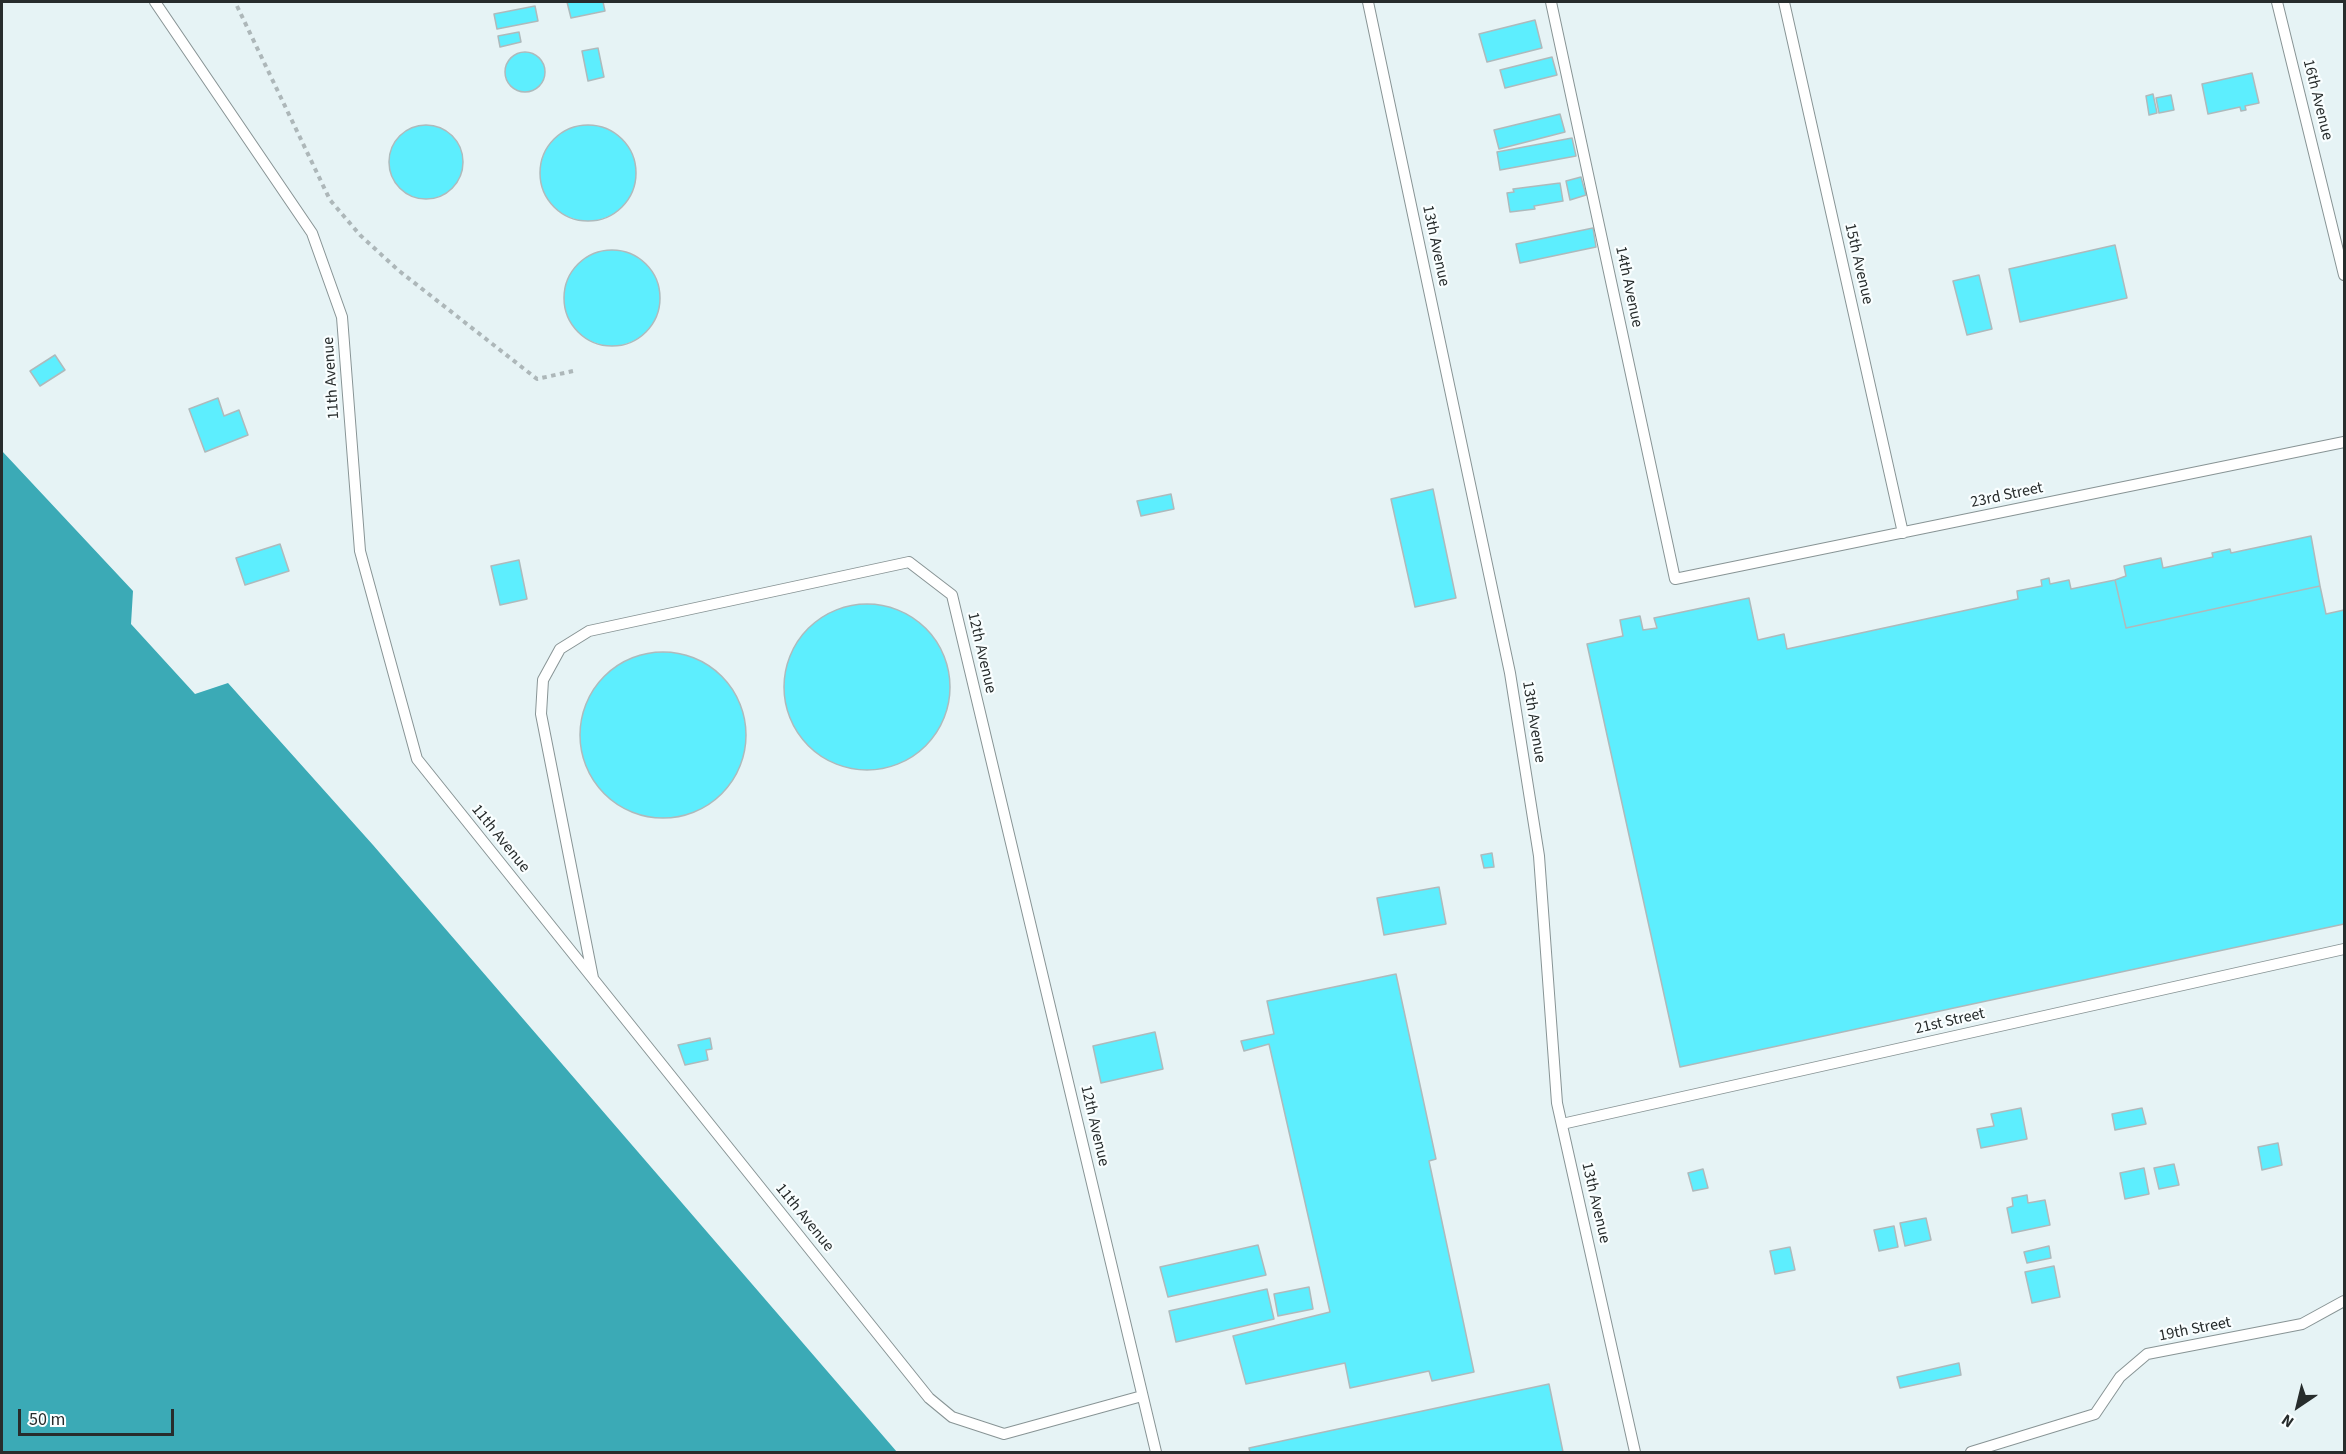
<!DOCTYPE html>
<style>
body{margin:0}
#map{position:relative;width:2346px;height:1454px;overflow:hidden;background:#e6f3f5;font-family:"Source Sans 3",sans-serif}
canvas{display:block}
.frame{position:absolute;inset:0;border:3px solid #272c2c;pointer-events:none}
.north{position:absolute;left:2268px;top:1376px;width:60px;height:60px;-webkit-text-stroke:4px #f9feff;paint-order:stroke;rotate:215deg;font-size:16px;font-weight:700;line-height:24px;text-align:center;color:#272c2c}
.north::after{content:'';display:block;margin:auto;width:21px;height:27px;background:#272c2c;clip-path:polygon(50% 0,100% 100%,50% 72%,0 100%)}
.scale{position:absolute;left:18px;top:1409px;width:156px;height:27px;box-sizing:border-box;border:3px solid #272c2c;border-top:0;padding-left:8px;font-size:18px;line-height:21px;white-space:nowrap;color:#272c2c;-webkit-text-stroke:4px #f9feff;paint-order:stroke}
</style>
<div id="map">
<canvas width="2346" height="1454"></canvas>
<div class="frame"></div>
<div class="north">N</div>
<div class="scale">50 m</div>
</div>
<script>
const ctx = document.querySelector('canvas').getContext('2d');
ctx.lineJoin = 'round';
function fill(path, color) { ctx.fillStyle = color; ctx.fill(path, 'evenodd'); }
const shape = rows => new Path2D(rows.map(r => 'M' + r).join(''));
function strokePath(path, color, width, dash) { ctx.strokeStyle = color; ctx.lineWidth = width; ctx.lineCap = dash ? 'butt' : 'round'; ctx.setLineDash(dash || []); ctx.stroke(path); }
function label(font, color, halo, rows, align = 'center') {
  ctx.font = font + ' "Source Sans 3",sans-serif'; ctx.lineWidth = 4.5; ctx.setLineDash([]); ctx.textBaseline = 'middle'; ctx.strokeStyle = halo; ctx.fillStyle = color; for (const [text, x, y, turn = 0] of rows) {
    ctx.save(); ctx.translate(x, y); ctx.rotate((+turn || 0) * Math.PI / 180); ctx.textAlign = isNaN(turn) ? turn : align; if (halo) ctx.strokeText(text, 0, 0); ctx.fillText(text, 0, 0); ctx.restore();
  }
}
const water = shape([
 [2,451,133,591,131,624,195,694,228,683,373,845,897,1452,2,1452]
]);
const building = shape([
 [567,2,603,2,605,11,571,18,567,2],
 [535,6,538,21,497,29,494,14,535,6],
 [1535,20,1542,48,1487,62,1479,34,1535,20],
 [519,32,521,42,500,47,498,36,519,32],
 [598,48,604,77,588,81,582,51,598,48],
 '505 72a20 20 0 1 1 40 0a20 20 0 1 1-40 0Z',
 [1552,57,1557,75,1505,88,1500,70,1552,57],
 [2252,73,2259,103,2245,106,2246,110,2241,111,2240,107,2208,114,2202,84,2252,73],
 [2153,94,2157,113,2149,115,2146,96,2153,94],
 [2171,95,2174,110,2159,113,2156,98,2171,95],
 [1560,114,1565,132,1499,149,1494,130,1560,114],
 '540 173a48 48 0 1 1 96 0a48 48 0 1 1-96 0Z',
 '389 162a37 37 0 1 1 74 0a37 37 0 1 1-74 0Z',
 [1572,138,1576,156,1500,170,1497,152,1572,138],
 [1581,177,1586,195,1570,200,1566,181,1581,177],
 [1560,183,1563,201,1534,206,1535,209,1510,212,1507,193,1514,192,1513,189,1560,183],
 [1593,228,1596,247,1520,263,1516,244,1593,228],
 [2115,245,2127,298,2020,322,2009,269,2115,245],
 '564 298a48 48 0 1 1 96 0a48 48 0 1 1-96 0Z',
 [1979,275,1992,329,1967,335,1953,281,1979,275],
 [55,355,65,370,40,386,30,371,55,355],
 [218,398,224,416,239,410,248,435,205,452,189,409,218,398],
 [1433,489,1456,598,1415,607,1391,499,1433,489],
 [1171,494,1174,509,1141,516,1137,501,1171,494],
 [2311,536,2320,586,2126,628,2115,580,2126,576,2124,566,2161,558,2163,568,2213,557,2212,553,2230,549,2231,553,2311,536],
 [280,544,289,571,245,585,236,558,280,544],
 [519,560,527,599,500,605,491,566,519,560],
 [2049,578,2050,584,2069,580,2071,589,2115,580,2126,628,2320,586,2326,614,2344,610,2344,924,1680,1067,1587,644,1623,636,1620,620,1640,616,1643,630,1657,628,1654,618,1749,598,1758,640,1784,634,1787,649,2018,599,2017,591,2042,586,2041,580,2049,578],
 '784 687a83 83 0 1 1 166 0a83 83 0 1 1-166 0Z',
 '580 735a83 83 0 1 1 166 0a83 83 0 1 1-166 0Z',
 [1492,853,1494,867,1484,868,1481,855,1492,853],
 [1439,887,1446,924,1384,935,1377,898,1439,887],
 [1396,974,1436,1159,1429,1161,1474,1372,1432,1381,1429,1371,1350,1388,1345,1363,1246,1384,1233,1336,1330,1312,1269,1044,1244,1051,1241,1041,1274,1034,1267,1001,1396,974],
 [1155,1032,1163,1069,1101,1083,1093,1046,1155,1032],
 [710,1038,712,1049,706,1050,708,1060,685,1065,678,1045,710,1038],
 [2021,1108,2027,1139,1981,1148,1977,1129,1994,1126,1991,1114,2021,1108],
 [2142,1108,2146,1124,2115,1130,2112,1114,2142,1108],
 [2278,1143,2282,1165,2262,1170,2258,1147,2278,1143],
 [2174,1164,2179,1185,2159,1189,2154,1168,2174,1164],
 [2144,1168,2149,1194,2125,1199,2120,1173,2144,1168],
 [1703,1169,1708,1188,1693,1191,1688,1173,1703,1169],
 [2027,1195,2028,1203,2045,1200,2050,1225,2012,1233,2007,1208,2013,1206,2012,1198,2027,1195],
 [1926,1218,1931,1240,1905,1246,1900,1223,1926,1218],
 [1894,1226,1898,1247,1879,1251,1874,1230,1894,1226],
 [1258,1245,1266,1275,1168,1297,1160,1267,1258,1245],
 [2049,1246,2051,1258,2027,1263,2024,1252,2049,1246],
 [1790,1247,1795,1270,1775,1274,1770,1251,1790,1247],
 [2054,1266,2060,1297,2032,1303,2025,1272,2054,1266],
 [1309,1287,1313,1309,1278,1316,1274,1294,1309,1287],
 [1267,1289,1274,1319,1176,1342,1169,1311,1267,1289],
 [1959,1363,1961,1375,1900,1388,1897,1377,1959,1363],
 [1549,1384,1563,1452,1250,1452,1249,1448,1549,1384]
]);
const path = shape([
 [237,6,330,200,360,235,398,270,537,379,573,371]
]);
const lane = shape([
 [155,2,312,233,342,317,360,551,417,759,929,1398,952,1417,1004,1434,1142,1396],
 [1368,2,1510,673,1539,856,1557,1103,1635,1452],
 [1551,2,1675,579,2344,442],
 [1784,2,1903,533],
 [2277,2,2344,275],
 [593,978,541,714,543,680,560,649,589,631,909,562,952,595,1156,1452],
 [1562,1124,2344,949],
 [1971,1452,2095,1414,2120,1377,2147,1354,2302,1324,2344,1301]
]);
const streetNames = [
 ["16th Avenue",2317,100,76],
 ["13th Avenue",1435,246,78],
 ["15th Avenue",1858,264,77],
 ["14th Avenue",1628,287,78],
 ["11th Avenue",332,378,-94],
 ["23rd Street",2007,496,-12],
 ["12th Avenue",981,653,77],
 ["13th Avenue",1533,722,81],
 ["11th Avenue",500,839,51],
 ["21st Street",1950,1022,-13],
 ["12th Avenue",1094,1126,77],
 ["13th Avenue",1595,1203,77],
 ["11th Avenue",804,1218,51],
 ["19th Street",2195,1330,-11]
];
fill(water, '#3baab6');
fill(building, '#5deefe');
strokePath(building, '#aebabc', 1.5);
strokePath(lane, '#889495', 12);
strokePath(path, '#adb7b9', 4, [4.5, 4.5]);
strokePath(lane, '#fff', 10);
label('16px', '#272c2c', '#f9feff', streetNames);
</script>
